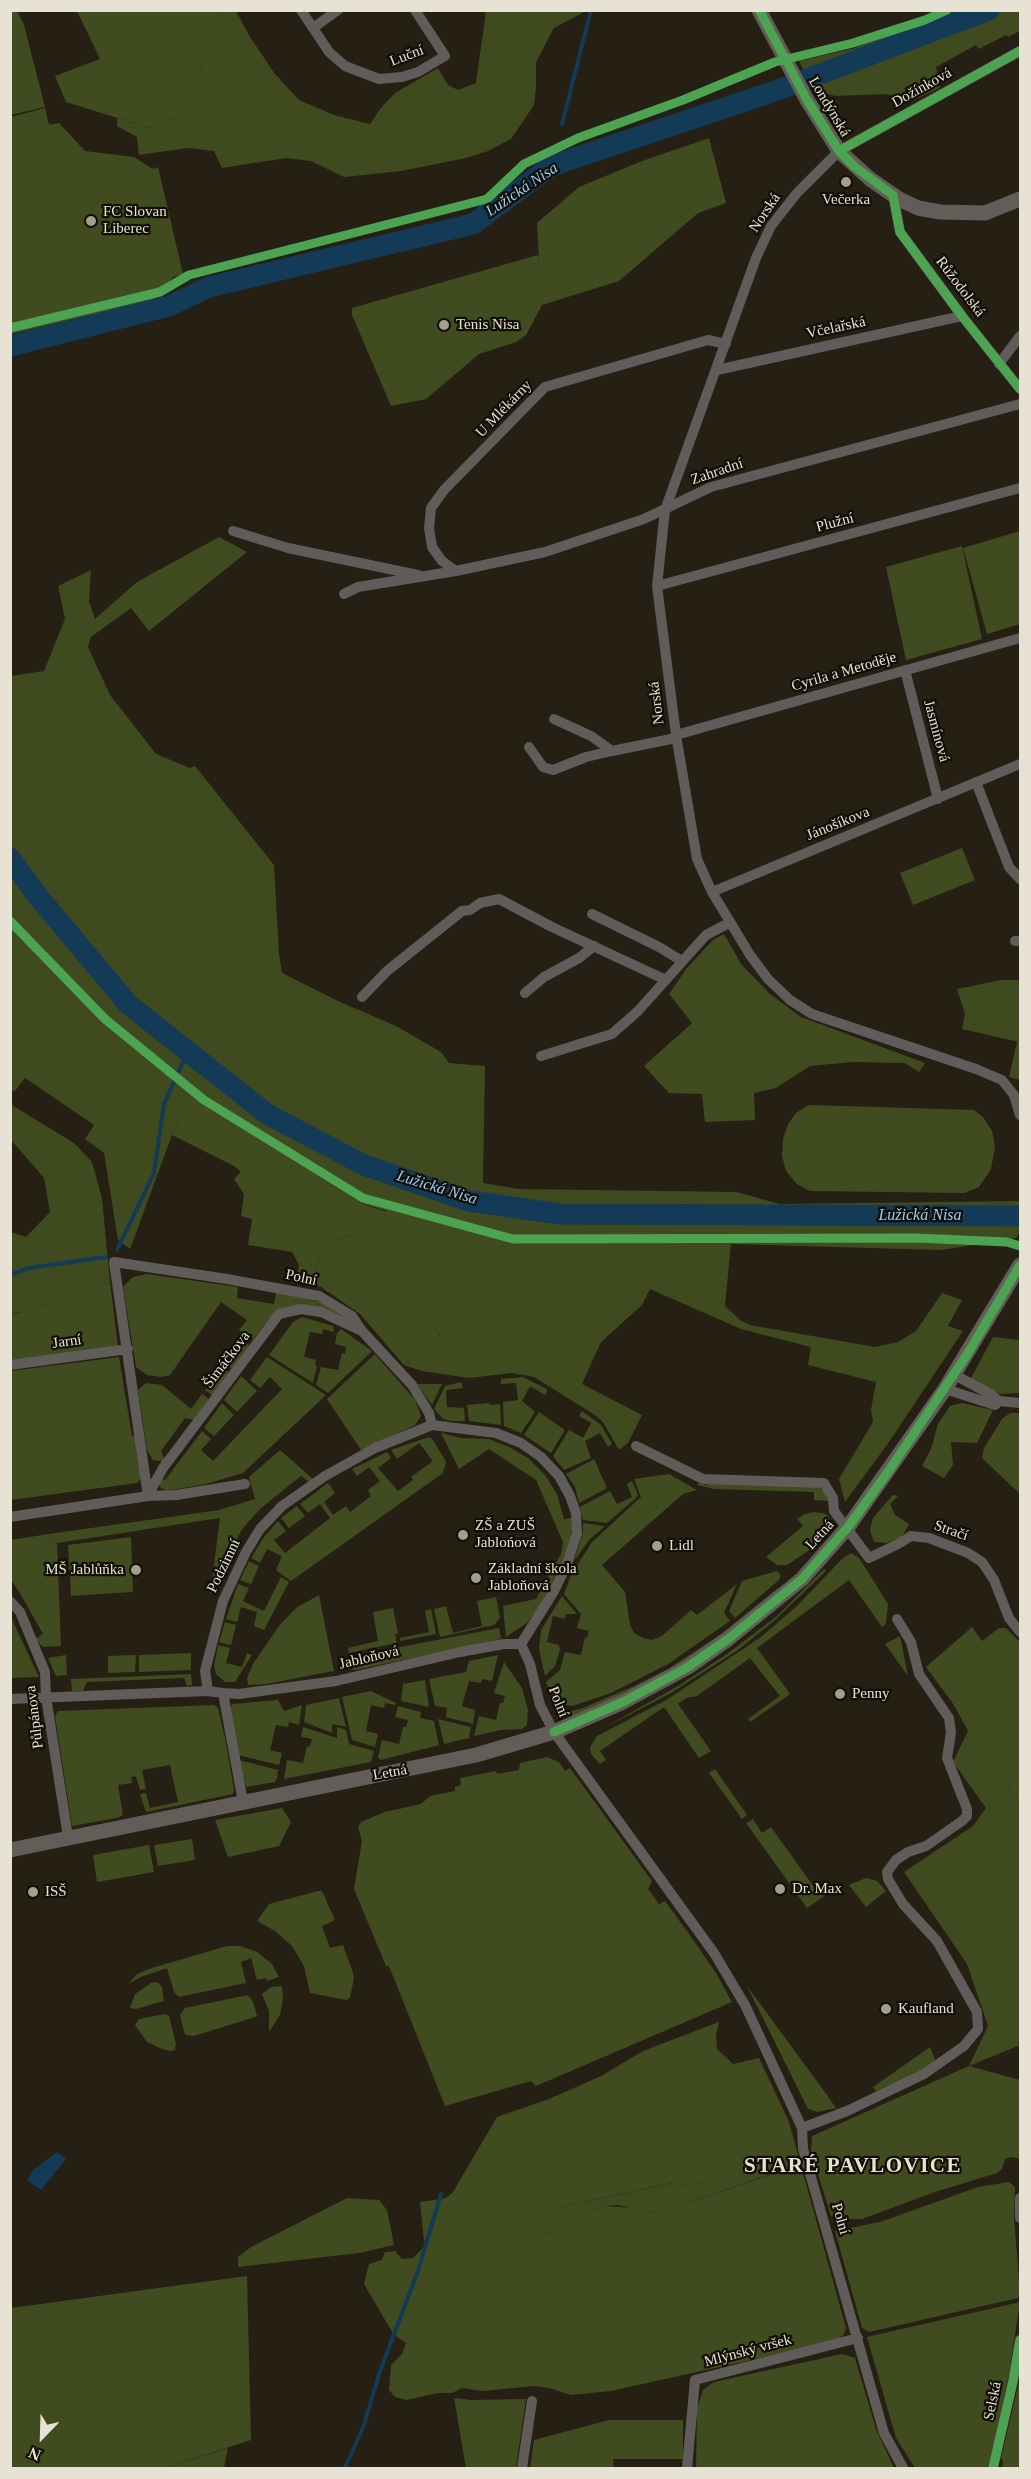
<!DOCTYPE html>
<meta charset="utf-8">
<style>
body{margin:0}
#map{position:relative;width:1031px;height:2479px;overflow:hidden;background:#252013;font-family:"Times New Roman",serif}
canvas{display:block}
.frame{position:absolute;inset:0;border:12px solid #e7e2d3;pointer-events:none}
.north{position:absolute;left:12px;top:2407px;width:60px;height:60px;-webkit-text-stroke:4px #110e05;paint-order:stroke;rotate:203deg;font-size:16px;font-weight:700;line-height:24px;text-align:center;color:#e7e2d3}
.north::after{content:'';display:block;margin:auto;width:21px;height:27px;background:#e7e2d3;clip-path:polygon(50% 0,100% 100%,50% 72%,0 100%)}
</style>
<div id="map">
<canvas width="1031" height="2479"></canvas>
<div class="frame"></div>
<div class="north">N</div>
</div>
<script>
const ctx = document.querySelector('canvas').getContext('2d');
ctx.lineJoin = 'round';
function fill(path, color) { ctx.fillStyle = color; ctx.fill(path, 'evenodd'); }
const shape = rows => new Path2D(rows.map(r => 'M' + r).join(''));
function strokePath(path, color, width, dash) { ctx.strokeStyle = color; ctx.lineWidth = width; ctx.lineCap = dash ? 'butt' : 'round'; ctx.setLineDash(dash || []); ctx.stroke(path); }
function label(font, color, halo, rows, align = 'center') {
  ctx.font = font + ' "Times New Roman",serif'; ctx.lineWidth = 4.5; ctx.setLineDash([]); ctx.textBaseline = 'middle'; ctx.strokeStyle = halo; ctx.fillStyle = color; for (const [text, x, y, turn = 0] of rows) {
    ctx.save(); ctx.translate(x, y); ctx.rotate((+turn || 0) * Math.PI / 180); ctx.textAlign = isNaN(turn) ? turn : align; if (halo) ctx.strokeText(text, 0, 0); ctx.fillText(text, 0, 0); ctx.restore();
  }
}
const green = shape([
 [10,11,17,11,24,25,45,107,11,115],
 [77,11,222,11,217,13,229,43,200,66,209,102,150,128,66,102,55,76,100,59],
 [45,108,49,125,59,123,85,151,134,157,153,169,158,167,183,274,173,277,154,300,11,334,11,117],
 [709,138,726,203,698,213,619,281,542,305,526,335,516,342,479,354,426,399,391,406,352,315,352,308,538,255,539,262,537,223,579,187,642,161],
 [1020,531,1020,624,987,634,963,548],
 [219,537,247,552,149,631,131,608,88,639,95,619,137,582],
 [962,546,982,639,906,660,886,567],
 [962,848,975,880,913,905,900,873],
 [724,934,741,964,770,994,801,1017,925,1063,919,1072,905,1063,853,1062,810,1066,776,1088,754,1093,755,1120,705,1122,702,1094,669,1093,644,1066,692,1023,669,994,687,968,713,940],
 [1020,1038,1020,1080,1009,1077,1017,1042],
 [193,1097,358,1202,386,1212,368,1231,323,1242,311,1285,306,1279,297,1277,299,1265,292,1252,248,1245,252,1219,241,1216,244,1194,234,1179,241,1172,234,1166,172,1135],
 [809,1105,974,1110,983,1117,992,1131,995,1147,991,1169,979,1187,964,1193,810,1191,797,1184,786,1171,782,1156,783,1139,788,1124,796,1113],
 [147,1274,238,1287,237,1298,274,1304,276,1293,290,1294,323,1303,349,1320,315,1308,270,1318,253,1339,239,1330,247,1320,221,1302,170,1375,162,1377,147,1375,136,1367,123,1287,133,1277],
 [110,1282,118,1347,11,1360,10,1315,26,1311],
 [327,1291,401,1291,440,1335,404,1365,360,1314],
 [302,1317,333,1326,334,1332,323,1329,322,1334,310,1332,304,1357,316,1360,315,1365,317,1366,313,1383,269,1355,293,1322],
 [341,1329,372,1351,328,1393,316,1385,321,1367,338,1370,342,1353,345,1354,346,1347,335,1344,337,1333],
 [242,1339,249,1345,232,1369,225,1363],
 [375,1354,415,1400,421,1416,415,1425,361,1450,327,1399],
 [119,1357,132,1436,135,1436,141,1479,137,1483,11,1500,10,1371],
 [267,1357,326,1395,243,1473,206,1484,172,1490,165,1490,160,1487,159,1484,162,1479,165,1480,202,1431,211,1439,201,1450,213,1461,282,1389,270,1377,260,1388,250,1380],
 [223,1367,229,1372,213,1396,205,1390],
 [241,1376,257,1391,237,1412,224,1400],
 [523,1377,547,1389,547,1392,545,1395,530,1386,522,1401,535,1412,521,1433,504,1426,503,1402,518,1400,516,1383,501,1384,501,1379],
 [461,1382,463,1388,446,1390,447,1407,464,1408,465,1421,451,1421,443,1419,434,1409,445,1386],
 [146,1383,162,1385,191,1409,202,1394,210,1400,195,1420,185,1418,161,1451,165,1460,164,1462,153,1460,147,1450,138,1390],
 [417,1384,442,1384,432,1405],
 [222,1403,234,1415,214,1436,204,1428],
 [489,1403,490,1405,500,1404,501,1425,469,1421,467,1405],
 [962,1403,993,1410,977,1443,951,1442,953,1465,944,1478,922,1466,931,1449,938,1424,950,1406],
 [582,1411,601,1425,612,1444,608,1447,600,1433,585,1441,591,1458,564,1470,553,1456,569,1430,583,1438,591,1423,579,1416],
 [539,1412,565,1430,551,1453,524,1435],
 [1010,1413,1020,1413,1020,1494,982,1458,984,1448,1002,1419],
 [441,1433,461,1438,489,1439,509,1447,528,1458,545,1475,557,1494,564,1519,573,1518,571,1538,565,1558,539,1607,527,1623,506,1637,503,1606,536,1599,561,1554,563,1542,536,1480,489,1449,459,1469],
 [429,1437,433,1440,446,1462,443,1473,291,1581,276,1570,282,1556,267,1549,260,1563,251,1558,264,1537,278,1521,286,1531,274,1540,285,1553,330,1518,320,1504,308,1513,300,1504,328,1483,335,1493,324,1502,333,1515,346,1506,350,1512,371,1496,368,1490,380,1481,369,1467,357,1476,352,1469,387,1452,391,1458,378,1468,398,1491,413,1480,411,1477,433,1461,419,1443,397,1459,391,1450],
 [280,1450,313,1479,309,1482,301,1476,261,1508,255,1499,249,1477],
 [594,1459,607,1488,579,1503,575,1487,566,1474],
 [669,1474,697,1490,683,1494,602,1565,625,1592,630,1625,634,1633,643,1638,652,1640,662,1636,691,1610,697,1615,737,1584,724,1613,730,1621,668,1664,611,1693,572,1706,554,1703,546,1682,560,1670,565,1652,581,1655,585,1637,587,1638,589,1631,577,1628,581,1614,564,1594,571,1575,592,1542,641,1497,634,1479],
 [632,1481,638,1495,636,1498,607,1523,583,1520,580,1507,610,1491,617,1504,632,1497,627,1484],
 [713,1482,816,1487,823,1489,830,1501,814,1500,814,1492,714,1489,697,1485,699,1483,706,1485],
 [893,1495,898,1496,890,1504,895,1515,909,1524,902,1537,886,1543,874,1542,870,1530,873,1518],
 [297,1506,305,1516,289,1528,281,1518],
 [814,1512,826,1514,832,1523,811,1549,787,1565,777,1565,766,1557,803,1526,797,1519,805,1514],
 [583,1523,605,1526,589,1540,574,1561,583,1532],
 [49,1534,51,1544,57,1543,61,1646,43,1647,35,1639,43,1634,20,1593,11,1580,10,1540],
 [131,1537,133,1592,71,1596,68,1545],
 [851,1553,859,1558,888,1604,886,1624,882,1627,849,1580,757,1648,790,1694,786,1697,750,1722,748,1719,780,1696,750,1658,697,1696,686,1698,678,1704,711,1751,699,1758,664,1707,600,1751,606,1760,600,1764,591,1754,590,1747,597,1736,668,1699,761,1637,797,1606,842,1559],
 [249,1561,259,1566,251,1584,240,1580],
 [824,1569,826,1571,774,1621,738,1650,671,1693,600,1730,678,1686,727,1654,777,1616],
 [777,1571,781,1575,779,1580,735,1618,729,1611,742,1581],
 [281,1577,289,1582,264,1630,254,1626,257,1612,241,1607,237,1622,226,1619,238,1584,249,1588,243,1601,264,1611],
 [778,1588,770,1600,713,1644,631,1692,571,1717,553,1709,571,1711,583,1708,634,1686,668,1669,721,1634],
 [319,1595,334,1671,266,1684,248,1685,247,1678,253,1664,279,1626,296,1608],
 [562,1596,577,1614,566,1614,565,1619,553,1616,547,1642,559,1645,560,1650,555,1666,545,1676,539,1649,541,1630],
 [496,1597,500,1618,494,1625,440,1637,434,1609,446,1606,453,1633,482,1626,477,1601],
 [393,1608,398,1633,395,1634,397,1643,349,1653,348,1648,378,1641,373,1612],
 [431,1609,436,1634,400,1641,400,1638,429,1632,425,1611],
 [10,1617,11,1617,39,1677,11,1678],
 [225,1622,236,1625,231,1645,219,1642],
 [972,1627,982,1641,999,1628,1006,1628,1020,1642,1020,1804,1002,1774,968,1731,954,1705,926,1667],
 [499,1628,501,1639,356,1670,353,1670,350,1665,349,1657],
 [900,1636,908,1676,885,1644],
 [218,1645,230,1648,226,1663,242,1667,247,1653,252,1655,235,1682,225,1682,216,1674,214,1666],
 [191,1653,191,1670,139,1672,139,1655],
 [66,1655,67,1675,56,1676,48,1658],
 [136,1655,135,1672,108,1673,108,1656],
 [498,1655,492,1681,482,1679,481,1683,469,1681,462,1706,475,1710,473,1724,446,1717,447,1708,435,1706,429,1679,466,1672,469,1661],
 [504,1662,522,1688,528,1710,527,1725,522,1729,500,1730,474,1736,479,1716,496,1720,500,1703,503,1703,505,1696,494,1693],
 [191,1674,192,1685,187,1686,184,1678,87,1682,83,1691,72,1691,71,1679],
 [425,1680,429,1707,401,1701,403,1684],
 [371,1691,396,1703,395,1705,385,1703,384,1708,371,1705,366,1731,378,1734,375,1747,352,1740,342,1697],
 [339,1698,346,1727,332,1724,332,1733,304,1722,306,1705],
 [278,1700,284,1711,302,1705,299,1725,289,1722,288,1727,276,1725,270,1750,282,1753,279,1765,238,1755,230,1709,232,1704],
 [214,1705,218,1708,225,1738,234,1789,233,1794,146,1812,140,1794,146,1793,150,1808,178,1802,170,1765,142,1770,146,1789,140,1790,136,1776,131,1777,132,1783,118,1785,123,1815,117,1818,72,1826,55,1716,58,1711],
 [398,1706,421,1712,420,1718,434,1721,439,1745,381,1760,378,1757,382,1740,399,1744,403,1727,406,1727,408,1720,395,1717],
 [438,1719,471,1727,469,1738,444,1744],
 [303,1727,337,1738,337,1727,346,1730,349,1744,374,1751,371,1762,284,1779,287,1760,303,1763,307,1746,310,1747,312,1739,301,1737],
 [547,1757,559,1762,565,1771,570,1768,652,1881,648,1889,659,1904,665,1901,694,1941,716,1973,732,2002,536,2086,531,2081,445,2106,389,1966,386,1966,354,1889,362,1841,358,1827,361,1822,385,1812,421,1804,430,1796,455,1791,455,1787,461,1785,460,1778,496,1771,497,1774,519,1770,520,1763],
 [239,1760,278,1770,277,1778,275,1782,246,1787],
 [715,1769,747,1815,742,1819,709,1773],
 [282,1808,291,1822,279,1846,228,1857,215,1820],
 [753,1819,762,1833,771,1827,814,1887,818,1884,826,1895,807,1908,746,1823],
 [192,1839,195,1860,158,1866,154,1845],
 [149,1845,154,1872,97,1882,93,1855],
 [866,1878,877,1881,886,1891,866,1907,849,1885],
 [318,1891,322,1891,335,1920,322,1926,330,1948,343,1945,353,1973,354,1979,350,1997,347,2000,310,1993,304,1966,292,1946,275,1931,257,1921,269,1904],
 [227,1946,240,1946,257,1952,272,1964,279,1977,267,1981,266,1978,257,1980,251,1958,241,1962,246,1983,179,1997,174,1992,167,1968,141,1977,128,1984,137,1974,152,1968],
 [157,1982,162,1987,164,2001,136,2009,130,2008,135,1994,151,1983],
 [282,1986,283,1998,280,2015,269,2032,269,2011,262,1994,271,1987],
 [747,1986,827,2095,836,2108,818,2112,808,2109],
 [248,1995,253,2002,257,2016,255,2017,194,2036,185,2035,180,2015,185,2008],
 [165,2014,169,2016,176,2044,175,2050,170,2051,162,2049,147,2042,135,2025,139,2019],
 [719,2022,716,2035,717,2049,733,2064,759,2058,789,2122,846,2328,844,2334,837,2341,611,2391,571,2395,549,2388,534,2386,483,2391,462,2388,452,2393,438,2393,407,2400,395,2397,389,2390,391,2365,402,2354,406,2343,394,2335,364,2284,369,2264,382,2260,385,2252,395,2251,402,2259,413,2258,429,2242,424,2241,420,2202,446,2198,453,2192,497,2117,549,2099,601,2076,643,2051],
 [778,2157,782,2171,689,2202,668,2217,657,2212,642,2211,635,2208,605,2206,581,2215,555,2237,518,2219,563,2206,672,2183,690,2186],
 [930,2047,935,2059,927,2069,876,2091,873,2087],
 [969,2066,1020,2080,1020,2159,1011,2157,1005,2159,1002,2169,997,2173,935,2192,862,2219,841,2219,831,2216,811,2151,812,2136],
 [1009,2182,1015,2187,1014,2218,1020,2291,1018,2298,869,2332,862,2328,835,2231,880,2222,978,2187],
 [347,2198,379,2200,387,2210,394,2245,359,2253,238,2267,238,2257,251,2247],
 [247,2276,251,2440,165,2468,11,2468,11,2308],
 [1020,2302,1009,2373,989,2468,915,2468,896,2438,867,2337],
 [842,2354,855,2358,876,2429,894,2468,696,2468,697,2408,703,2390,714,2382],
 [1019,2382,1020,2468,1002,2468,1003,2461,1001,2458],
 [454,2398,471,2400,526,2399,516,2468,466,2468],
 [609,2420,683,2420,683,2459,613,2459,614,2468,530,2468,534,2440]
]);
const forest = shape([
 [222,11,236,11,250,37,275,74,299,100,334,115,370,124,380,109,395,93,438,68,448,85,458,90,476,83,486,11,586,11,554,28,536,62,536,86,534,105,511,139,488,151,466,158,401,171,344,177,311,161,286,158,222,168,214,151,188,148,139,155,137,137,117,126,117,118,150,128,208,102,200,66,228,43,217,13],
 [956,11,1020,11,1020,31,1008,37,1006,35,979,49,976,45,936,67,940,88,912,101,886,94,836,96,815,92,799,61,855,48],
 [91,570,89,601,95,619,88,647,110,695,156,754,190,768,195,766,274,865,279,954,282,973,338,1001,396,1026,441,1052,449,1063,485,1066,483,1183,518,1189,736,1192,780,1204,1020,1201,1020,1232,1016,1238,981,1244,941,1250,731,1244,725,1306,740,1320,750,1325,875,1347,898,1342,916,1331,942,1293,962,1300,948,1326,963,1331,889,1442,845,1502,839,1479,873,1422,871,1410,876,1382,808,1365,811,1347,741,1329,650,1289,642,1305,601,1342,582,1384,642,1415,628,1443,619,1450,603,1422,595,1415,534,1377,512,1373,469,1378,422,1371,404,1365,440,1335,401,1291,328,1292,321,1287,311,1285,323,1242,368,1231,386,1211,358,1202,193,1098,172,1135,130,1249,118,1240,104,1153,85,1139,94,1125,25,1078,15,1091,10,1090,11,676,44,671,65,619,58,586],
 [1001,980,1020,980,1019,1042,962,1029,965,1014,957,989],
 [10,1104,74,1143,92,1162,102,1198,110,1282,26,1311,11,1314,11,1232,26,1237,50,1212,44,1178,11,1140],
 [993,1337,1020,1340,1020,1393,1001,1394,970,1380],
 [255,1499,261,1508,243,1528,226,1558,210,1596,220,1518,51,1544,49,1534,219,1510],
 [968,1731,1002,1774,1020,1804,1020,2045,969,2066,988,2026,967,1964,904,1872,973,1826,986,1808,953,1762],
 [778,2156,783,2170,689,2202,668,2217,656,2212,642,2211,618,2205,605,2206,582,2215,570,2233,563,2238,555,2237,516,2219,563,2206,673,2183,690,2186],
 [228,2448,224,2468,165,2468]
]);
const water = shape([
 [57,2152,66,2159,41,2190,27,2180,34,2169]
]);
const stream = shape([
 [562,124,591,10],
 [117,1250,154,1173,164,1104,187,1053],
 [10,1275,29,1268,106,1257],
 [345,2468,364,2425,379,2374,418,2271,441,2194]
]);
const river = shape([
 [10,346,169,306,209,287,473,224,551,166,775,91,989,10],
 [10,858,36,894,128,1004,267,1114,364,1165,469,1201,560,1214,1020,1216]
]);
const street = shape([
 [301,10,329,52,345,66,379,79,402,77,418,72,445,56,415,10],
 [313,28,338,10],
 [1020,51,839,151,797,193,771,226,756,258,665,510,657,586,676,735,697,859,712,892,750,955,768,979,790,1000,812,1014,976,1069,1002,1080,1014,1095,1020,1115],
 [893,195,900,232,962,316,1020,389],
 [999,364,1020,336],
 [717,370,962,316],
 [233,531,288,548,418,575],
 [456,571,442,561,432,547,429,528,431,508,444,490,545,387,708,340,726,344],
 [657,586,1020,488],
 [344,594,358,587,456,571,545,552,644,519,711,487,1020,404],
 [905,670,938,799],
 [554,719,591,736,612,751,676,738],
 [676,735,1020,638],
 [529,747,543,767,553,770,586,757,612,751],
 [976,782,1009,867,1020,879],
 [712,892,1020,764],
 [592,914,659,947,682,961],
 [1015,941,1020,941],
 [525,993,544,977,579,958,594,946],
 [362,997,387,971,462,911,470,910,480,903,499,899,552,927,666,980],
 [541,1056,612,1034,638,1011,706,935,729,923],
 [10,1365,128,1349],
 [953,1374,992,1395,999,1401],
 [945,1389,995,1405,999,1401,1020,1403],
 [636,1446,703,1479,824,1483,833,1498,834,1511,869,1558,898,1544,911,1536,929,1538,968,1553,982,1562,994,1580,1009,1618,1020,1632],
 [148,1495,163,1468,279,1314,301,1309,321,1312,362,1331],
 [148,1496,114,1262,227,1279,319,1296,352,1316,362,1331,412,1385,429,1413,432,1425],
 [10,1517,148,1496,176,1495,245,1484],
 [10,1601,20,1612,45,1672,46,1697,68,1837],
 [521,1644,530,1664,540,1705,554,1732,714,1953,745,2005,802,2128,803,2149,884,2433,903,2468],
 [223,1693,239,1694,336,1681,460,1652,504,1644,521,1644],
 [10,1699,208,1691],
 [243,1802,223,1693,208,1691,205,1671,223,1601,246,1552,260,1529,282,1506,325,1476,375,1448,432,1425,496,1433,521,1443,541,1457,559,1476,570,1496,576,1513,577,1533,567,1564,554,1591,521,1644],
 [802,2128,847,2111,924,2074,964,2046,978,2029,977,2012,937,1941,903,1904,888,1879,887,1872,896,1860,908,1852,926,1846,962,1821,967,1816,967,1809,947,1758,951,1733,949,1718,919,1674,911,1642,897,1619],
 [1020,2198,1020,2218],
 [522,2468,532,2401],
 [687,2468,695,2380,858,2338],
 [993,2468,1013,2381,1020,2340]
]);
const secondary = shape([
 [759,10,807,100,839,151,870,179,899,199,918,208,940,212,985,213,1020,199],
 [10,1850,476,1755,554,1732,623,1702,688,1667,728,1639,802,1579,848,1527,945,1389,1020,1265]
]);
const cycleway = shape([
 [759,10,807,100,839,151,855,167,893,195,900,232,962,316,1020,389],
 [839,151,1020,51],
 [10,328,160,292,189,275,487,199,524,164,578,138,683,100,775,62,853,43,925,20,947,10],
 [10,921,105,1019,204,1100,363,1198,513,1239,916,1238,1007,1242,1020,1246],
 [554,1732,623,1702,688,1667,728,1639,802,1579,848,1527,888,1472,968,1353,1020,1265],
 [993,2468,1013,2381,1020,2340]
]);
const markers = [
 [846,182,6,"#a39e90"],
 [91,221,6,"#a39e90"],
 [444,325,6,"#a39e90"],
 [463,1535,6,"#a39e90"],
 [657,1546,6,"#a39e90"],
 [136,1570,6,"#a39e90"],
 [476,1578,6,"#a39e90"],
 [840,1694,6,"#a39e90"],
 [780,1889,6,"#a39e90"],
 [33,1892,6,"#a39e90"],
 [886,2009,6,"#a39e90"]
];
const streetNames = [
 ["Luční",407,56,-21],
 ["Dožínková",922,88,-29],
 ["Londýnská",829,107,59],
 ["Norská",765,213,-56],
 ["Růžodolská",960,287,53],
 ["Včelařská",836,328,-12],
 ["U Mlékárny",504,409,-46],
 ["Zahradní",717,472,-19],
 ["Plužní",835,523,-15],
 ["Cyrila a Metoděje",844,672,-16],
 ["Norská",657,703,-97],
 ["Jasmínová",936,731,75],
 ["Jánošíkova",838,824,-22],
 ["Polní",301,1278,12],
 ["Jarní",67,1342,-8],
 ["Šimáčkova",227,1360,-53],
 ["Stračí",951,1531,19],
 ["Letná",820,1535,-48],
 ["Podzimní",224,1566,-64],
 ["Jabloňová",369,1658,-13],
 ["Polní",558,1702,68],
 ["Půlpánova",35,1717,-97],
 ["Letná",390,1773,-10],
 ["Polní",840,2219,74],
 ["Mlýnský vršek",748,2351,-15],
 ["Selská",993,2401,-78]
];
const poiNames = [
 ["Večerka",846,200,"center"],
 ["FC Slovan",103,212],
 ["Liberec",103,229],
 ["Tenis Nisa",456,325],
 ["ZŠ a ZUŠ",475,1526],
 ["Jablońová",475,1543],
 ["Lidl",669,1546],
 ["Základní škola",488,1569],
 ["Jabloňová",488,1586],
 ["MŠ Jablůňka",124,1570,"right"],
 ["Penny",852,1694],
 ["Dr. Max",792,1889],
 ["ISŠ",45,1892],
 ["Kaufland",898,2009]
];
const waterNames = [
 ["Lužická Nisa",522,190,-34],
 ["Lužická Nisa",437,1188,17],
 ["Lužická Nisa",920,1216]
];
const districtNames = [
 ["STARÉ PAVLOVICE",853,2167]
];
fill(green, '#414b20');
fill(forest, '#404a1f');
fill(water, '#133a56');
strokePath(stream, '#133a56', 4);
strokePath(river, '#133a56', 21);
strokePath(street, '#605c59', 10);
strokePath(secondary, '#625d59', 15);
strokePath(cycleway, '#4ca352', 9);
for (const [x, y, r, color] of markers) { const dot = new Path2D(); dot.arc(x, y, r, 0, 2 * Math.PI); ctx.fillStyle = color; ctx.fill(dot); strokePath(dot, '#110e05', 2); }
label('15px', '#e7e2d3', '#110e05', streetNames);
label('15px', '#e7e2d3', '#110e05', poiNames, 'left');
label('italic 16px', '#99cdf9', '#110e05', waterNames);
ctx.letterSpacing = '1.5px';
label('bold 21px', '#e7e2d3', '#110e05', districtNames);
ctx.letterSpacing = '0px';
</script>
